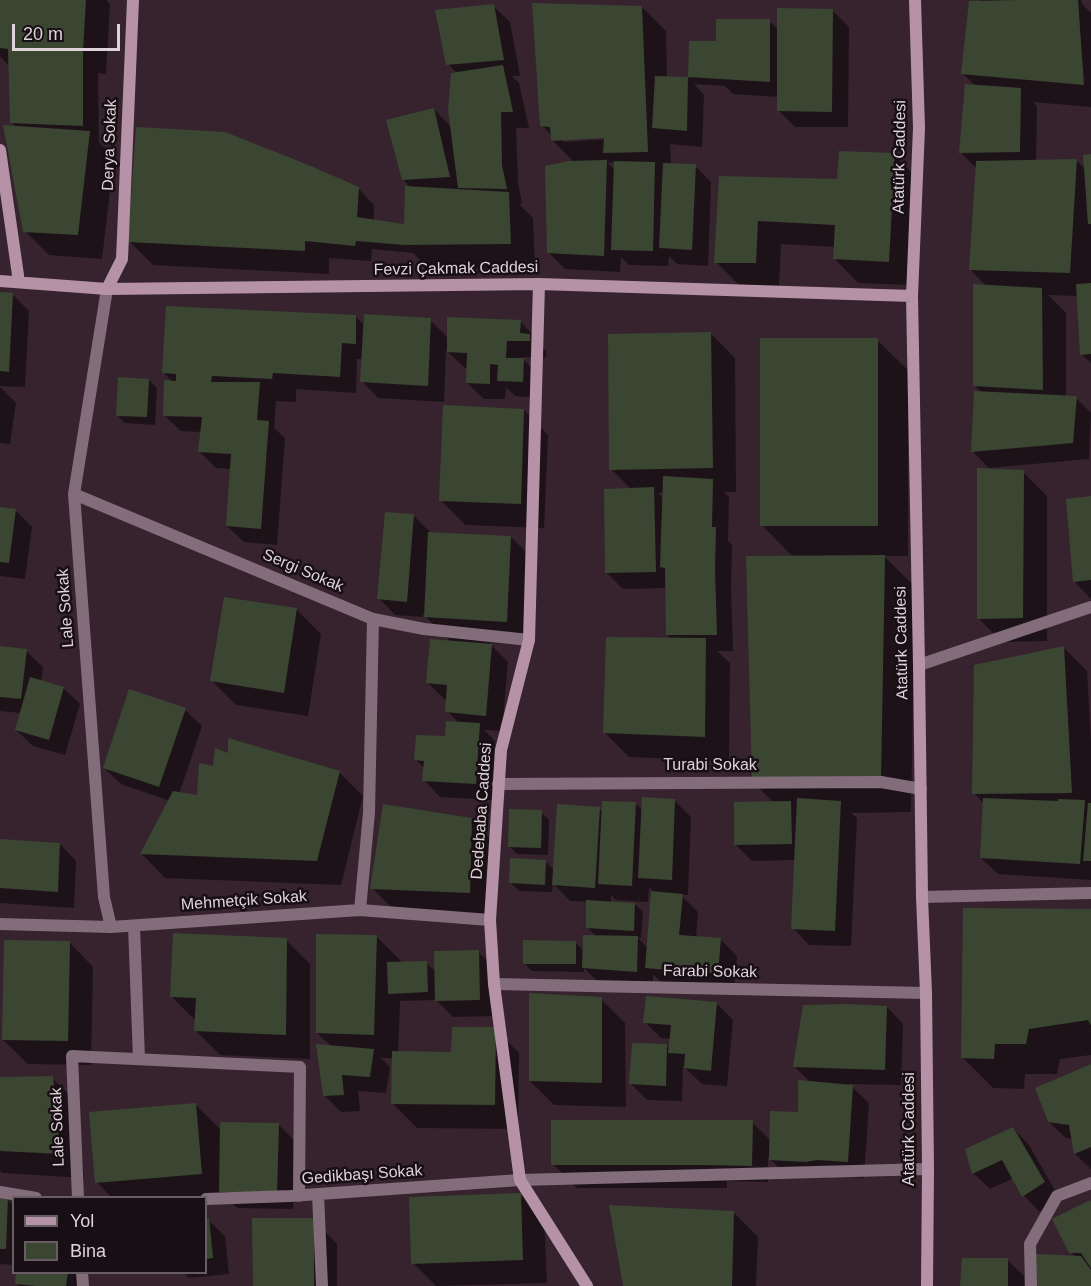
<!DOCTYPE html>
<meta charset="utf-8">
<style>
body{margin:0}
#map{position:relative;width:1091px;height:1286px;overflow:hidden;background:#36232e;font-family:Helvetica,sans-serif}
canvas{display:block}
.legend{position:absolute;left:12px;top:1196px;width:195px;height:78px;box-sizing:border-box;background:#180f15;border:2px solid #685d63;margin:0;padding:8px 10px;list-style:none;font-size:18px;color:#dfd2d9}
.legend li{display:flex;align-items:center;gap:12px;height:30px}
.legend b{width:30px;border:2px solid #685d63}
.scale{position:absolute;left:12px;top:24px;width:108px;height:27px;box-sizing:border-box;border:3px solid #dfd2d9;border-top:0;padding-left:8px;font-size:18px;line-height:21px;white-space:nowrap;color:#dfd2d9;-webkit-text-stroke:4px #180f15;paint-order:stroke}
</style>
<div id="map">
<canvas width="1091" height="1286"></canvas>
<ul class="legend">
<li><b style="height:8px;background:#b692a7"></b>Yol</li>
<li><b style="height:16px;background:#3a4632"></b>Bina</li>
</ul>
<div class="scale">20 m</div>
</div>
<script>
const ctx = document.querySelector('canvas').getContext('2d');
ctx.lineJoin = 'round';
function fill(path, color) { ctx.fillStyle = color; ctx.fill(path, 'evenodd'); }
const shape = rows => new Path2D(rows.map(r => 'M' + r).join(''));
function strokePath(path, color, width, dash) { ctx.strokeStyle = color; ctx.lineWidth = width; ctx.lineCap = dash ? 'butt' : 'round'; ctx.setLineDash(dash || []); ctx.stroke(path); }
function label(font, color, halo, rows, align = 'center') {
  ctx.font = font + ' Helvetica,sans-serif'; ctx.lineWidth = 5; ctx.setLineDash([]); ctx.textBaseline = 'middle'; ctx.strokeStyle = halo; ctx.fillStyle = color; for (const [text, x, y, turn = 0] of rows) {
    ctx.save(); ctx.translate(x, y); ctx.rotate((+turn || 0) * Math.PI / 180); ctx.textAlign = isNaN(turn) ? turn : align; if (halo) ctx.strokeText(text, 0, 0); ctx.fillText(text, 0, 0); ctx.restore();
  }
}
const shadow = shape([
 [0,0,106,0,110,4,106,74,98,73,99,142,114,157,102,259,49,255,25,231,17,128,12,123,10,67,0,56],
 [980,0,1081,0,1083,5,1091,13,1091,107,1033,102,1037,106,1036,161,1076,160,1086,170,1091,156,1091,363,1081,354,1078,296,1048,295,1066,313,1066,397,1076,398,1091,413,1089,459,989,468,973,452,982,393,975,386,987,287,971,270,977,169,960,152,976,86,963,74,983,3],
 [493,6,510,22,520,76,512,76,519,83,529,128,516,128,518,182,522,204,519,204,533,218,535,268,429,269,413,253,372,249,371,261,329,258,329,274,153,265,129,241,358,188,374,205,374,221,406,227,411,188,403,179,434,109,451,127,457,73,448,64],
 [642,7,666,31,667,78,690,78,691,42,715,42,769,21,779,30,832,10,849,27,848,127,795,127,778,110,778,97,733,94,725,86,694,84,704,95,702,147,670,144,671,165,695,166,711,182,708,266,677,264,669,256,668,266,629,265,621,257,620,272,565,269,548,252,574,162,553,141,552,136,542,125],
 [611,136,611,139,563,142,563,139],
 [614,162,615,163,615,170,608,163],
 [894,155,918,179,912,285,858,283,834,258,835,247,781,244,779,287,740,286,716,262,720,178,839,181],
 [0,294,13,295,29,311,25,387,0,386],
 [355,316,365,326,430,320,448,338,520,321,536,338,536,342,546,351,546,357,523,357,523,359,540,376,539,398,515,396,506,387,505,399,484,399,467,383,468,368,465,368,446,350,444,402,378,398,362,381,363,359,357,359,356,393,296,389,296,402,276,401,274,428,285,438,277,545,244,542,227,526,231,469,216,468,199,451,201,432,181,431,164,415,173,382,164,373],
 [711,334,735,358,736,492,724,492,729,497,728,541,732,545,731,588,733,651,717,651,730,663,729,761,629,757,605,733,671,639,667,635,667,588,623,589,607,573,631,489,611,469],
 [658,493,664,493,664,499],
 [877,340,908,370,908,556,884,556,915,587,911,812,851,813,857,818,851,946,809,945,793,928,796,860,752,861,735,844,774,803,753,782,793,557,762,525],
 [149,380,157,388,155,425,125,423,117,415],
 [0,387,16,403,10,444,0,443],
 [524,410,548,435,544,528,465,525,441,500],
 [1023,472,1047,496,1047,641,1002,642,978,618],
 [1091,497,1091,598,1090,598,1074,581],
 [0,508,15,510,32,527,25,579,0,576],
 [414,516,430,532,511,537,535,561,530,645,489,643,508,662,502,731,484,730,495,741,492,800,440,797,424,780,425,769,415,759,446,738,459,723,447,711,448,699,444,699,428,683,452,643,423,614,423,617,395,615,379,598],
 [297,610,321,634,308,716,236,705,212,681],
 [1063,647,1087,671,1091,741,1091,880,998,874,981,858,984,804,974,793],
 [0,648,26,651,43,667,41,682,63,688,80,704,65,755,33,746,16,730,21,713,0,711],
 [185,710,202,726,179,794,198,797,214,767,230,755,339,772,363,796,341,885,165,878,142,854,170,801,121,784,104,768],
 [675,801,691,817,688,895,681,895,698,912,696,938,721,940,737,956,734,990,663,984,653,974,653,987,600,984,584,968,584,972,532,971,524,963,576,943,584,951,597,937,587,927,588,902,570,901,553,883,552,892,519,891,511,883,545,861,555,871,599,809,603,812,636,804,643,811],
 [649,887,655,893,648,948,638,938,641,938,643,912,635,904,611,903,611,895,616,900,648,902],
 [541,812,549,820,548,855,517,854,509,846],
 [471,819,495,844,494,916,396,912,372,888],
 [0,840,60,844,76,861,74,908,0,903],
 [1091,911,1091,1055,1060,1059,1057,1074,1025,1074,1024,1089,993,1088,962,1057],
 [377,937,401,961,401,963,426,963,436,972,478,952,495,968,496,1016,453,1017,436,1000,400,1001,398,1052,453,1053,495,1029,519,1053,518,1129,417,1128,393,1104,394,1058,381,1058,390,1067,386,1093,358,1091,360,1111,341,1112,324,1095,331,1046,317,1033],
 [286,940,310,964,310,1059,220,1055,196,1031,196,1021,172,997],
 [69,942,93,967,91,1065,28,1064,3,1040],
 [601,999,625,1023,626,1107,554,1105,530,1081],
 [716,1003,733,1020,727,1086,702,1084,683,1066,682,1101,647,1100,631,1084,667,1046,670,1049,671,1039,661,1038,645,1022],
 [887,1007,903,1024,901,1085,849,1084,869,1103,864,1178,834,1176,823,1178,787,1176,768,1157,768,1182,727,1181,727,1188,577,1188,553,1164,752,1122,771,1141,800,1114,811,1083,795,1067],
 [1091,1066,1091,1169,1075,1154,1073,1139,1066,1138,1049,1122],
 [0,1078,52,1078,77,1102,84,1178,2,1173,0,1171],
 [196,1105,222,1131,278,1124,295,1141,293,1209,237,1208,227,1198,112,1198,97,1182],
 [1013,1128,1029,1145,1060,1199,1040,1212,1024,1196,1014,1178,990,1189,973,1173],
 [520,1194,544,1218,547,1283,436,1286,413,1263],
 [0,1199,8,1200,14,1206,14,1265,0,1264],
 [1091,1203,1091,1286,1075,1257,1071,1252],
 [734,1213,758,1237,756,1286,624,1286],
 [313,1219,337,1244,337,1286,254,1286],
 [206,1220,208,1220,225,1236,229,1274,189,1278,183,1272,206,1272],
 [1007,1260,1024,1276,1024,1286,962,1286],
 [17,1272,85,1272,84,1286,19,1286,16,1283]
]);
const building = shape([
 [0,0,86,0,83,50,83,126,10,123,8,49,0,48],
 [1018,0,1078,0,1084,85,961,74,969,1],
 [532,3,642,6,648,152,603,153,604,138,551,141,550,127,540,126],
 [494,4,504,60,446,65,435,10],
 [777,8,833,9,832,112,777,111],
 [716,19,770,19,770,82,688,77,689,41,716,41],
 [503,65,513,112,501,112,502,165,507,189,458,188,448,110,451,73],
 [655,76,688,77,687,131,652,128],
 [965,84,1021,88,1020,152,959,153],
 [434,108,450,177,402,180,386,120],
 [3,125,90,131,78,235,23,232],
 [136,127,225,132,306,164,359,187,357,217,404,224,405,186,509,192,511,244,404,245,356,241,355,246,305,241,305,251,128,242],
 [839,151,895,153,889,262,833,259,835,225,758,221,756,263,714,263,719,176,837,179],
 [1091,154,1091,224,1088,224,1083,155],
 [1077,159,1070,273,969,270,976,161],
 [607,160,604,256,547,253,545,166,568,161],
 [614,161,655,162,653,251,611,250],
 [663,163,696,164,692,250,659,248],
 [1091,283,1091,354,1080,355,1076,284],
 [973,284,1042,288,1043,390,973,386],
 [0,292,13,293,9,372,0,371],
 [166,306,356,315,356,344,342,343,340,377,273,373,272,379,212,376,211,382,260,382,257,420,269,421,261,529,226,526,231,454,198,452,202,417,163,416,164,380,176,381,176,374,162,373],
 [364,314,431,318,428,386,360,382],
 [447,317,521,320,520,333,530,334,530,341,507,341,506,358,524,358,523,382,497,381,498,365,490,364,490,384,466,383,467,353,447,352],
 [711,332,713,468,609,470,608,334],
 [760,338,878,338,878,526,760,526],
 [118,377,149,379,147,417,116,416],
 [974,391,1077,396,1073,443,971,452],
 [443,405,524,409,521,504,439,501],
 [977,468,1024,470,1023,618,977,619],
 [663,476,713,479,712,527,716,527,715,570,717,635,666,635,665,568,660,567],
 [654,487,656,572,605,573,604,489],
 [1091,496,1091,580,1073,582,1066,499],
 [0,507,16,509,9,563,0,562],
 [385,512,414,514,407,602,377,599],
 [428,532,511,536,507,622,424,617],
 [885,555,881,782,752,783,746,556],
 [224,597,297,608,284,693,210,681],
 [606,637,706,638,705,737,603,733],
 [430,639,492,644,486,716,445,712,447,685,426,683],
 [0,646,27,649,21,699,0,697],
 [1064,646,1072,793,972,794,974,665],
 [30,677,64,687,49,740,15,730],
 [129,689,186,708,159,787,103,768],
 [446,721,480,723,476,784,422,781,424,761,414,760,416,735,445,736],
 [228,738,340,771,317,861,140,854,173,791,197,795,199,763,213,766,215,748,228,753],
 [642,797,675,799,672,880,638,878],
 [797,798,841,801,835,931,791,929],
 [983,798,1058,801,1058,799,1085,800,1080,864,980,858],
 [602,801,636,802,632,886,598,884],
 [791,801,792,844,734,845,734,802],
 [1088,803,1091,803,1091,861,1083,861],
 [383,804,472,818,470,893,370,889],
 [557,804,600,807,595,888,552,885],
 [509,809,542,810,541,848,508,847],
 [0,839,60,843,58,892,0,888],
 [510,858,546,860,545,885,509,883],
 [651,891,683,894,679,935,721,938,718,974,645,968],
 [586,900,635,903,634,931,586,928],
 [963,908,1091,909,1091,1025,1088,1020,1029,1029,1026,1044,995,1044,994,1059,961,1058],
 [173,933,287,938,286,1035,194,1031,196,998,170,997],
 [316,934,377,935,374,1035,316,1033],
 [583,935,638,936,637,972,582,968],
 [4,940,70,941,68,1041,2,1040],
 [523,940,576,941,576,964,523,964],
 [479,950,480,1000,435,1001,434,951],
 [427,961,428,992,388,994,387,962],
 [529,993,602,997,602,1083,529,1081],
 [646,996,717,1002,711,1071,684,1068,685,1054,668,1053,671,1025,643,1023],
 [847,1004,887,1006,885,1070,793,1067,803,1005],
 [452,1027,496,1027,495,1105,391,1104,392,1051,451,1052],
 [632,1043,667,1044,666,1086,629,1084],
 [316,1044,374,1049,370,1077,342,1075,344,1095,323,1096],
 [1091,1064,1091,1147,1074,1154,1069,1125,1048,1122,1035,1088],
 [53,1076,61,1154,0,1151,0,1077],
 [798,1080,853,1085,848,1162,817,1160,806,1162,769,1160,770,1111,798,1112],
 [196,1103,202,1174,95,1183,89,1112],
 [551,1120,753,1120,752,1166,704,1165,551,1165],
 [220,1122,279,1123,277,1193,219,1192],
 [1013,1127,1045,1182,1022,1197,1002,1160,972,1174,965,1149],
 [521,1193,523,1260,411,1264,409,1197],
 [0,1198,8,1198,6,1249,0,1249],
 [1090,1200,1091,1202,1091,1268,1081,1253,1069,1253,1052,1219],
 [609,1205,734,1211,732,1286,623,1286],
 [209,1218,213,1258,206,1259,206,1219],
 [252,1218,314,1218,314,1286,253,1286],
 [1036,1254,1081,1256,1091,1270,1091,1286,1035,1286],
 [962,1258,1008,1258,1008,1286,960,1286],
 [16,1272,68,1272,66,1286,37,1286,15,1284]
]);
const street = shape([
 [107,289,74,494,104,897,111,927],
 [74,494,373,619,424,629,529,640],
 [919,665,1091,607],
 [498,784,881,782,921,789],
 [922,897,1091,893],
 [360,910,369,813,373,619],
 [0,924,111,927,360,910,490,920],
 [134,926,139,1059],
 [494,984,926,993],
 [0,1192,36,1198],
 [318,1194,322,1286],
 [78,1198,72,1056,300,1067,299,1196],
 [206,1199,290,1196,520,1180,928,1169],
 [82,1272,83,1286],
 [1031,1286,1030,1244,1057,1196,1091,1183]
]);
const secondary = shape([
 [915,0,919,128,912,296,919,665,922,897,926,993,928,1169,927,1286],
 [0,150,19,282],
 [0,281,107,289,539,284,912,296],
 [539,284,529,640,501,750,490,920,494,984,520,1180,587,1286],
 [107,289,122,259,133,0]
]);
const streetNames = [
 ["Derya Sokak",110,145,-88],
 ["Atatürk Caddesi",900,157,-89],
 ["Fevzi Çakmak Caddesi",456,269,-1],
 ["Sergi Sokak",303,571,23],
 ["Lale Sokak",66,608,-94],
 ["Atatürk Caddesi",902,643,-91],
 ["Turabi Sokak",710,766],
 ["Dedebaba Caddesi",482,811,-86],
 ["Mehmetçik Sokak",244,901,-4],
 ["Farabi Sokak",710,972,1],
 ["Lale Sokak",58,1127,-92],
 ["Atatürk Caddesi",910,1129,-90],
 ["Gedikbaşı Sokak",362,1175,-4]
];
fill(shadow, '#0007');
fill(building, '#3a4632');
strokePath(street, '#836d7a', 12);
strokePath(secondary, '#b692a7', 12);
label('16px', '#dfd2d9', '#180f15', streetNames);
</script>
